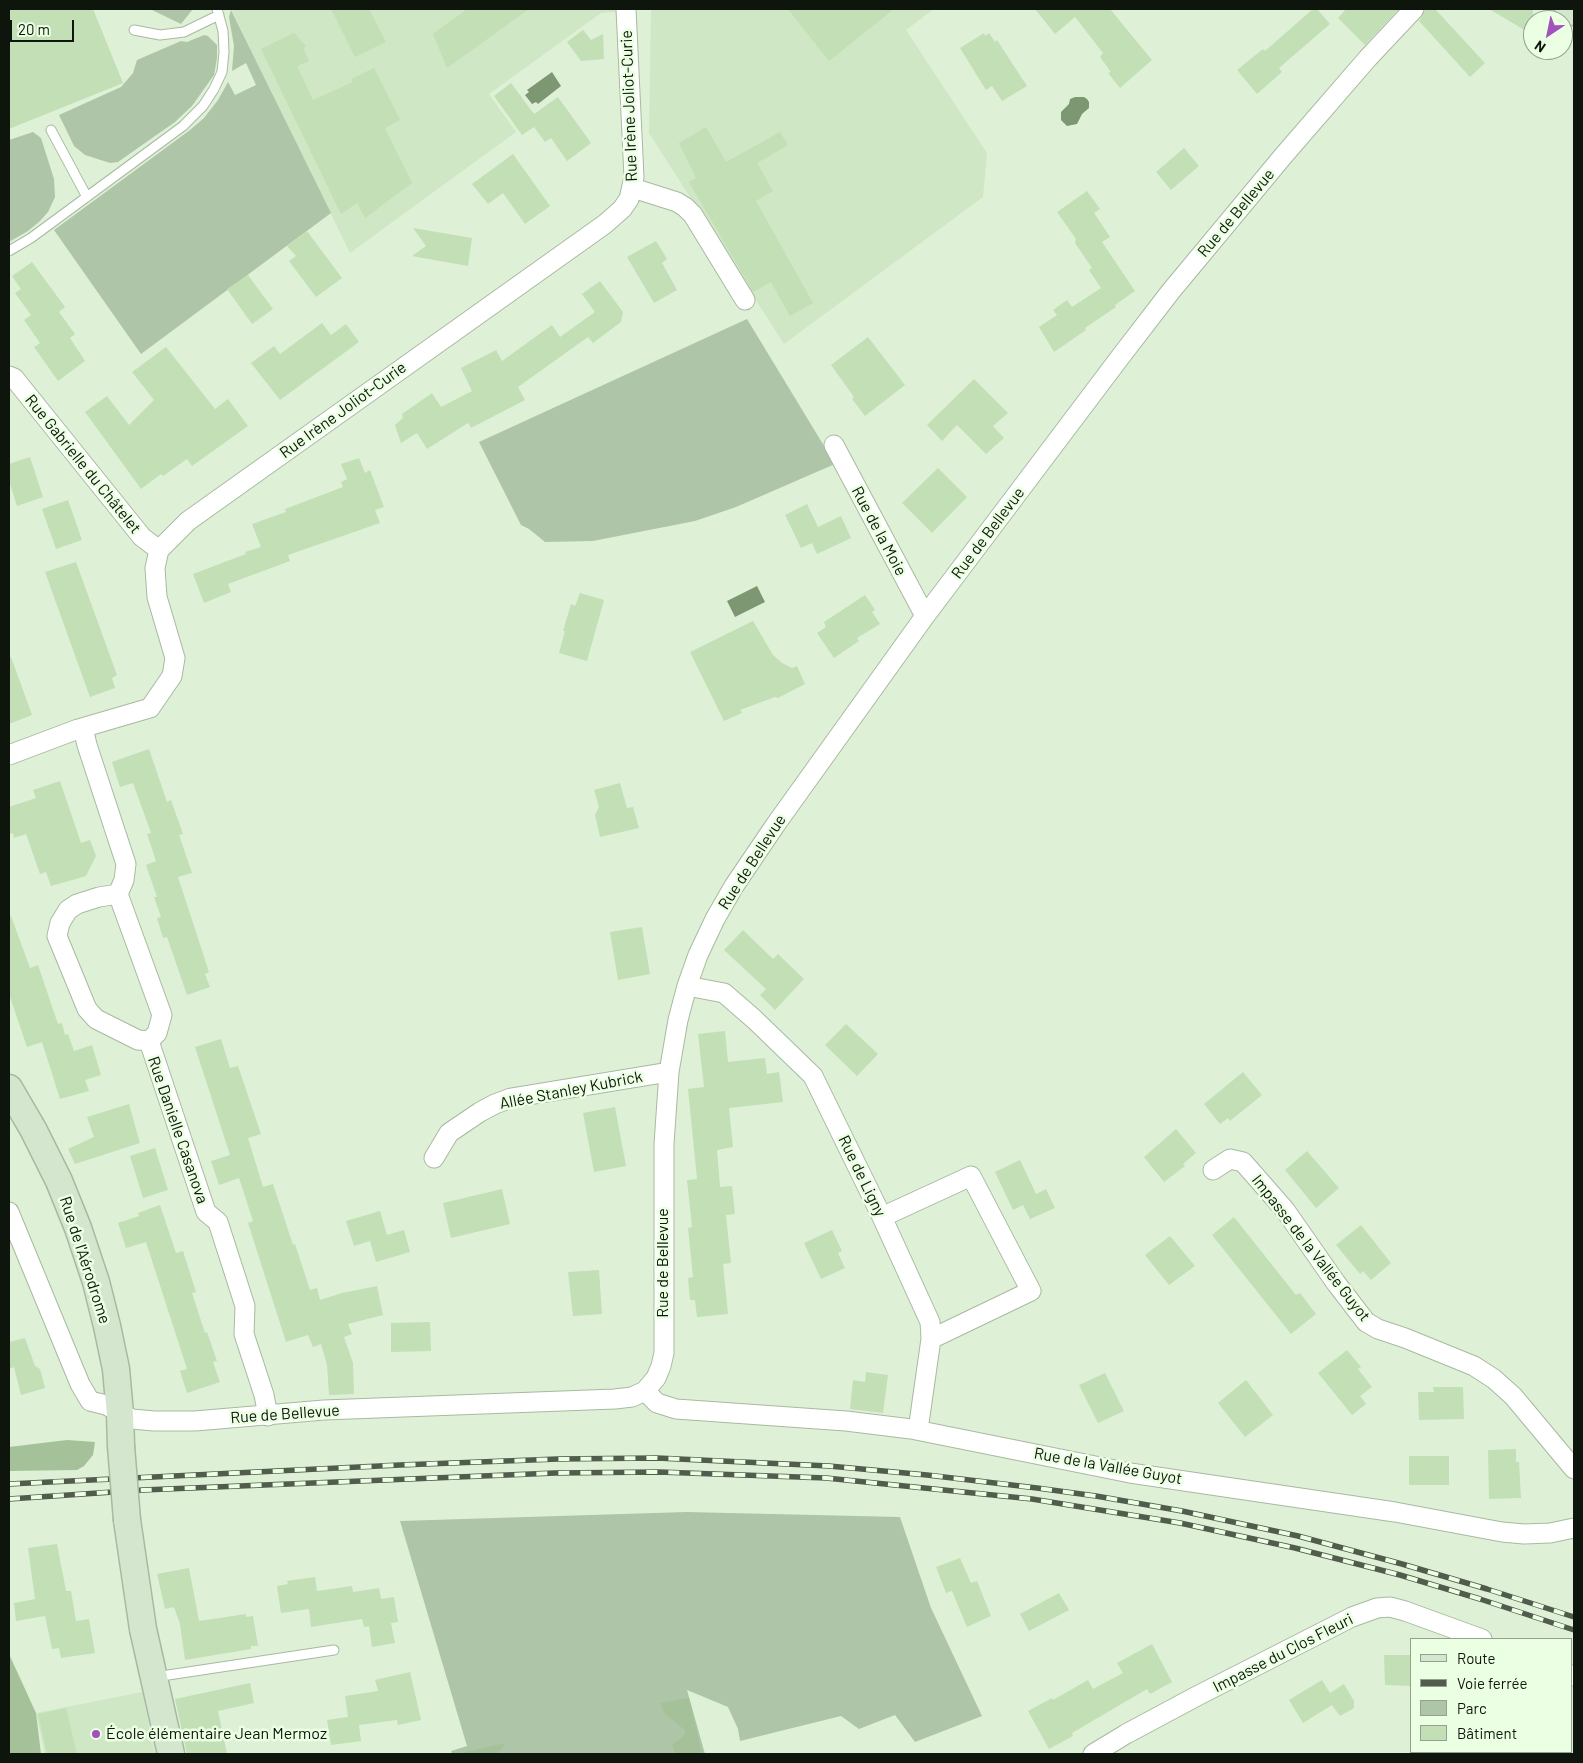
<!DOCTYPE html>
<meta charset="utf-8">
<style>
body{margin:0}
#map{position:relative;width:1583px;height:1763px;overflow:hidden;background:#def1d6;font-family:Barlow,sans-serif}
canvas{display:block}
.frame{position:absolute;inset:0;border:10px solid #0e150c;pointer-events:none}
.legend{position:absolute;left:1410px;top:1638px;width:162px;height:115px;box-sizing:border-box;background:#ebffe3;border:1px solid #93a18d;margin:0;padding:6px 9px;list-style:none;font-size:15px;color:#0e150c}
.legend li{display:flex;align-items:center;gap:10px;height:25px}
.legend b{width:25px;border:1px solid #93a18d}
.north{position:absolute;left:1523px;top:10px;width:50px;height:50px;box-sizing:border-box;background:#ebffe3;border:1px solid #93a18d;border-radius:50%;rotate:214deg;font-size:14px;font-weight:700;line-height:20px;text-align:center;color:#0e150c}
.north::after{content:'';display:block;margin:auto;width:18px;height:22px;background:#a451c0;clip-path:polygon(50% 0,100% 100%,50% 72%,0 100%)}
.scale{position:absolute;left:10px;top:20px;width:64px;height:22px;box-sizing:border-box;border:2px solid #0e150c;border-top:0;padding-left:6px;font-size:15px;line-height:18px;white-space:nowrap;color:#0e150c;-webkit-text-stroke:4px #ebffe3;paint-order:stroke}
</style>
<div id="map">
<canvas width="1583" height="1763"></canvas>
<div class="frame"></div>
<ul class="legend">
<li><b style="height:6px;background:#d5e6ce"></b>Route</li>
<li><b style="height:6px;background:#515c4d"></b>Voie ferrée</li>
<li><b style="height:14px;background:#afc5a7"></b>Parc</li>
<li><b style="height:14px;background:#c2dfb6"></b>Bâtiment</li>
</ul>
<div class="north">N</div>
<div class="scale">20 m</div>
</div>
<script>
const ctx = document.querySelector('canvas').getContext('2d');
ctx.lineJoin = 'round';
function fill(path, color) { ctx.fillStyle = color; ctx.fill(path, 'evenodd'); }
const shape = rows => new Path2D(rows.map(r => 'M' + r).join(''));
function strokePath(path, color, width, dash) { ctx.strokeStyle = color; ctx.lineWidth = width; ctx.lineCap = dash ? 'butt' : 'round'; ctx.setLineDash(dash || []); ctx.stroke(path); }
function label(font, color, halo, rows, align = 'center') {
  ctx.font = font + ' Barlow,sans-serif'; ctx.lineWidth = 5; ctx.setLineDash([]); ctx.textBaseline = 'middle'; ctx.strokeStyle = halo; ctx.fillStyle = color; for (const [text, x, y, turn = 0] of rows) {
    ctx.save(); ctx.translate(x, y); ctx.rotate((+turn || 0) * Math.PI / 180); ctx.textAlign = isNaN(turn) ? turn : align; if (halo) ctx.strokeText(text, 0, 0); ctx.fillText(text, 0, 0); ctx.restore();
  }
}
const built = shape([
 [231,9,934,9,906,30,987,153,983,197,784,344,649,133,651,9,601,13,489,94,516,132,350,253],
 [142,1692,155,1754,45,1754,36,1713]
]);
const green = shape([
 [150,9,193,9,181,24],
 [231,10,331,213,141,354,54,230,190,130,204,118,218,100,228,82,235,95,256,85,246,63,232,71,234,46,229,17],
 [204,35,208,36,217,45,217,58,214,75,192,106,175,122,118,162,110,163,85,155,74,146,59,115,121,87,133,73,137,60,181,41,187,42],
 [33,132,41,138,54,179,55,197,48,212,40,221,28,231,9,242,9,140],
 [747,319,835,464,736,507,695,521,593,541,545,542,529,529,521,525,479,442],
 [686,1512,900,1517,931,1608,982,1716,915,1742,895,1715,859,1729,841,1716,740,1741,738,1729,728,1707,687,1690,705,1754,452,1754,451,1751,467,1746,400,1521]
]);
const forest = shape([
 [67,1440,95,1442,93,1455,84,1466,77,1470,9,1471,9,1447],
 [9,1654,36,1713,41,1754,9,1754],
 [689,1698,702,1754,675,1754,672,1745,685,1735,685,1730,665,1714,660,1703],
 [506,1743,497,1754,456,1754]
]);
const water = shape([
 [552,72,561,86,538,104,536,102,532,104,525,95,529,92,527,90],
 [1075,97,1084,97,1087,99,1089,102,1089,108,1082,114,1077,124,1067,126,1061,120,1061,112,1069,104,1070,99],
 [757,586,765,602,735,617,727,601]
]);
const building = shape([
 [9,9,93,9,123,83,9,129],
 [331,9,369,9,386,42,355,57],
 [467,9,529,9,447,68,433,34],
 [788,9,894,9,829,61],
 [1035,9,1110,9,1152,60,1120,88,1108,73,1111,72,1100,57,1103,53,1075,17,1055,34],
 [1313,9,1317,9,1330,24,1279,68,1282,72,1257,94,1237,70,1263,49,1265,51],
 [1346,9,1399,9,1365,45,1338,18],
 [1425,9,1435,9,1485,63,1470,77,1419,21,1422,16],
 [1489,9,1533,9,1533,35],
 [583,30,591,40,603,34,604,59,581,61,567,42],
 [294,33,306,46,303,48,309,61,297,66,313,100,353,82,351,79,374,68,400,120,385,128,412,183,365,218,357,203,341,214,261,49],
 [984,33,985,36,989,33,995,42,997,40,1027,86,1002,101,992,86,986,90,960,48],
 [511,83,534,114,558,97,591,143,567,161,551,138,545,142,534,127,522,135,494,96],
 [706,127,726,162,780,132,788,145,757,163,773,191,756,201,813,303,790,316,771,282,753,292,689,182,696,178,679,143],
 [1184,148,1199,166,1171,190,1156,172],
 [513,154,550,206,525,224,503,193,488,204,472,184],
 [1087,191,1100,209,1094,213,1110,237,1102,242,1135,291,1115,305,1116,307,1085,328,1086,330,1054,352,1039,327,1057,315,1053,310,1067,300,1072,307,1101,288,1089,270,1092,268,1075,243,1076,239,1057,212],
 [413,228,472,238,468,266,412,256,426,246],
 [307,231,342,278,316,297,289,261,296,256,287,246],
 [656,241,667,259,662,263,677,290,654,303,627,257],
 [32,262,65,307,59,312,75,334,70,338,85,361,58,381,34,347,40,343,24,320,31,315,15,293,21,289,12,276],
 [248,275,273,309,252,324,227,289],
 [600,281,623,312,621,322,593,343,588,337,518,387,525,400,471,428,468,423,427,449,417,433,401,443,395,425,403,418,402,414,432,393,441,407,472,391,461,368,496,350,502,361,552,325,560,337,595,312,582,294],
 [322,323,331,335,346,324,359,342,280,400,251,363,274,346,280,354],
 [868,337,905,385,865,416,852,399,854,397,831,365],
 [166,347,215,409,228,399,248,426,192,466,187,459,163,476,161,474,141,489,85,412,107,396,129,425,154,400,132,372],
 [974,379,1008,413,993,426,1004,438,986,454,957,425,942,441,927,425],
 [30,457,43,497,17,506,9,481,9,464],
 [359,458,365,473,370,470,384,507,375,510,380,523,288,555,290,561,228,584,231,592,204,603,193,574,246,554,245,552,261,547,252,524,286,512,285,509,343,487,341,482,347,479,341,464],
 [938,468,967,497,932,533,902,503],
 [68,500,82,540,56,549,42,509],
 [807,504,818,527,841,516,851,538,817,554,812,543,801,548,785,515],
 [76,562,117,675,112,678,115,688,90,697,45,572],
 [580,593,604,600,587,661,559,653,565,631,563,631,571,604,575,606],
 [865,595,875,610,872,612,880,624,857,638,859,641,834,658,817,633,826,627,824,622],
 [753,621,773,655,782,663,792,668,797,666,805,684,778,698,775,697,740,710,742,713,724,721,690,652],
 [11,657,32,715,9,724,9,658],
 [149,749,167,802,171,800,183,834,179,835,192,873,178,877,209,972,205,974,210,987,187,995,167,937,163,938,157,918,161,917,154,897,157,897,146,865,156,861,147,834,151,833,133,783,120,787,112,762],
 [60,781,81,843,90,840,96,856,86,876,51,886,46,872,40,874,26,834,14,838,13,833,9,834,9,807,36,798,33,790],
 [620,783,627,808,633,807,639,828,600,837,595,815,599,807,594,790],
 [11,916,30,968,38,965,58,1024,62,1023,65,1035,68,1034,74,1051,92,1045,101,1075,85,1080,89,1091,60,1099,42,1042,27,1047,9,994,9,917],
 [642,927,650,974,618,980,610,932],
 [743,930,773,959,778,954,804,979,775,1010,760,995,766,989,724,950],
 [846,1024,878,1054,857,1076,825,1045],
 [725,1031,728,1062,765,1058,767,1074,779,1072,783,1102,729,1108,733,1147,717,1150,720,1187,732,1186,735,1214,726,1215,731,1263,723,1264,728,1314,697,1317,695,1300,690,1300,688,1278,693,1277,688,1228,692,1227,687,1180,697,1179,688,1089,704,1087,698,1034],
 [221,1039,230,1068,238,1066,261,1134,248,1138,263,1187,273,1184,293,1245,295,1244,310,1290,317,1288,320,1300,342,1293,377,1286,383,1315,348,1324,352,1334,344,1337,353,1363,354,1394,329,1395,327,1365,321,1344,313,1347,308,1335,286,1342,248,1223,253,1221,239,1178,219,1185,211,1161,230,1155,195,1047],
 [1243,1072,1262,1095,1230,1121,1228,1118,1220,1124,1204,1104],
 [129,1104,140,1143,75,1164,68,1149,94,1137,87,1117],
 [615,1107,626,1166,594,1172,583,1113],
 [1176,1129,1196,1153,1183,1164,1185,1166,1164,1182,1144,1157],
 [155,1148,168,1190,143,1198,130,1156],
 [1307,1151,1339,1188,1316,1208,1285,1170],
 [1020,1160,1036,1194,1046,1189,1055,1208,1030,1219,1023,1205,1013,1210,995,1172],
 [502,1189,510,1224,451,1238,443,1203],
 [160,1205,176,1253,183,1251,196,1292,192,1293,205,1333,207,1332,217,1361,213,1362,220,1382,187,1393,180,1371,187,1369,146,1242,126,1248,118,1223,139,1216,138,1213],
 [380,1211,387,1235,404,1230,410,1252,376,1262,370,1241,354,1246,346,1221],
 [1234,1217,1296,1295,1300,1293,1316,1314,1291,1334,1212,1235],
 [1361,1225,1391,1263,1371,1280,1363,1271,1360,1274,1336,1245],
 [832,1230,842,1251,838,1253,845,1268,821,1279,804,1243],
 [1170,1236,1195,1266,1169,1285,1145,1255],
 [599,1270,602,1314,573,1316,568,1272],
 [430,1322,431,1351,391,1352,391,1323],
 [25,1338,35,1366,40,1369,45,1388,21,1395,14,1367,9,1369,9,1342],
 [1347,1350,1361,1367,1358,1369,1372,1387,1360,1396,1366,1404,1352,1415,1318,1373],
 [866,1372,888,1375,883,1413,850,1409,853,1380,865,1382],
 [1105,1373,1124,1411,1098,1423,1079,1385],
 [1246,1380,1273,1415,1245,1437,1218,1403],
 [1433,1387,1463,1387,1464,1419,1419,1420,1418,1392,1434,1392],
 [1516,1449,1516,1462,1519,1462,1521,1498,1489,1499,1488,1450],
 [1409,1456,1449,1456,1449,1485,1409,1485],
 [57,1544,66,1591,71,1591,76,1621,89,1619,95,1653,61,1658,59,1648,52,1649,45,1616,16,1621,14,1603,35,1599,28,1548],
 [960,1558,971,1583,977,1581,991,1616,967,1627,952,1591,946,1593,936,1567],
 [189,1568,199,1621,246,1614,246,1617,253,1616,258,1646,251,1646,251,1649,185,1660,180,1624,174,1607,165,1609,157,1574],
 [315,1577,317,1591,352,1586,353,1592,379,1588,381,1599,394,1597,398,1622,391,1623,395,1643,372,1647,369,1626,364,1627,362,1619,311,1627,309,1609,281,1613,277,1586,288,1584,287,1581],
 [1059,1593,1069,1610,1029,1631,1020,1614],
 [1152,1644,1172,1682,1150,1694,1147,1689,1072,1733,1073,1736,1049,1749,1028,1711,1052,1698,1053,1700,1088,1680,1093,1689,1123,1673,1117,1663],
 [1384,1655,1412,1655,1412,1686,1385,1685],
 [410,1672,421,1720,398,1725,397,1720,359,1725,361,1741,331,1745,327,1720,348,1717,345,1696,378,1691,375,1680],
 [1322,1680,1330,1693,1344,1684,1354,1701,1354,1708,1340,1716,1332,1705,1303,1723,1289,1700],
 [250,1683,254,1703,218,1711,227,1754,187,1754,175,1699],
 [66,1708,77,1754,47,1754,38,1714]
]);
const lane = shape([
 [134,30,160,35,184,32,219,15],
 [51,130,87,197],
 [9,251,31,238,183,126,203,106,214,89,222,72,224,52,223,31,217,9],
 [155,1677,334,1650]
]);
const street = shape([
 [633,188,677,202,685,207,693,215,745,300],
 [9,376,14,378,142,537,159,550],
 [834,445,925,616],
 [83,728,87,745,126,864,124,880,118,894,162,1015,157,1033,149,1041,206,1212,218,1222,245,1306,244,1334,264,1395,268,1416],
 [9,755,78,729,150,708,172,676,175,658,157,597,155,568,159,550,188,521,605,224,622,209,629,199,634,177,626,9],
 [118,894,99,897,77,904,68,910,60,923,57,936,87,1009,96,1019,138,1040,149,1041],
 [687,986,724,993,754,1019,813,1076,882,1217,930,1322,931,1339,918,1430],
 [434,1158,449,1133,480,1112,495,1104,511,1098,669,1072],
 [1213,1170,1230,1159,1243,1162,1285,1210,1336,1283,1366,1322,1378,1329,1405,1338,1474,1366,1494,1379,1513,1396,1574,1469],
 [9,1212,80,1384,90,1401,106,1405,132,1419,154,1421,195,1421,324,1410,615,1399,632,1397,645,1391,656,1378,661,1366,664,1353,664,1144,669,1072,678,1020,687,986,698,955,715,919,734,886,776,824,925,616,1121,356,1171,291,1284,155,1368,58,1414,9],
 [882,1217,971,1176,1031,1291,931,1339],
 [645,1391,657,1403,676,1409,846,1421,911,1429,1130,1473,1395,1512,1502,1532,1524,1534,1550,1533,1574,1528],
 [1572,1675,1574,1676],
 [1093,1754,1126,1734,1197,1696,1352,1617,1377,1608,1390,1607,1405,1611,1482,1639]
]);
const secondary = shape([
 [1568,9,1574,12],
 [9,1088,33,1129,59,1181,78,1228,96,1282,107,1326,116,1369,120,1414,121,1446],
 [127,1520,143,1629,171,1754]
]);
const rail = shape([
 [9,1484,400,1465,558,1459,657,1458,829,1466,927,1475,1037,1488,1096,1496,1182,1511,1298,1536,1402,1564,1487,1589,1574,1617],
 [9,1499,143,1490,555,1473,659,1472,826,1478,1032,1499,1180,1523,1295,1548,1400,1575,1480,1599,1574,1630]
]);
const secondaryBridge = shape([
 [121,1446,127,1520]
]);
const markers = [
 [96,1734,5,"#a451c0"]
];
const streetNames = [
 ["Rue Irène Joliot-Curie",629,106,-92],
 ["Rue de Bellevue",1236,213,-50],
 ["Rue Irène Joliot-Curie",343,410,-36],
 ["Rue Gabrielle du Châtelet",83,464,51],
 ["Rue de la Moie",879,531,62],
 ["Rue de Bellevue",988,533,-53],
 ["Rue de Bellevue",752,862,-57],
 ["Allée Stanley Kubrick",571,1090,-11],
 ["Rue Danielle Casanova",178,1130,71],
 ["Rue de Ligny",862,1176,64],
 ["Impasse de la Vallée Guyot",1311,1248,52],
 ["Rue de l'Aérodrome",85,1260,72],
 ["Rue de Bellevue",663,1263,-90],
 ["Rue de Bellevue",285,1414,-4],
 ["Rue de la Vallée Guyot",1108,1466,10],
 ["Impasse du Clos Fleuri",1283,1653,-27]
];
const poiNames = [
 ["École élémentaire Jean Mermoz",106,1734]
];
fill(built, '#cfe7c5');
fill(green, '#afc5a7');
fill(forest, '#a5c19a');
fill(water, '#7c9771');
fill(building, '#c2dfb6');
strokePath(lane, '#a7baa0', 11);
strokePath(street, '#a7baa0', 21);
strokePath(secondary, '#a7baa0', 29);
strokePath(lane, '#fff', 9);
strokePath(street, '#fff', 19);
strokePath(secondary, '#d5e6ce', 26);
strokePath(rail, '#515c4d', 5.5);
strokePath(rail, '#ebffe3', 4, [11]);
strokePath(secondaryBridge, '#a7baa0', 29, []);
strokePath(secondaryBridge, '#d5e6ce', 26);
for (const [x, y, r, color] of markers) { const dot = new Path2D(); dot.arc(x, y, r, 0, 2 * Math.PI); ctx.fillStyle = color; ctx.fill(dot); strokePath(dot, '#ebffe3', 2); }
label('16px', '#0e150c', '#ebffe3', streetNames);
label('16px', '#0e150c', '#ebffe3', poiNames, 'left');
</script>
